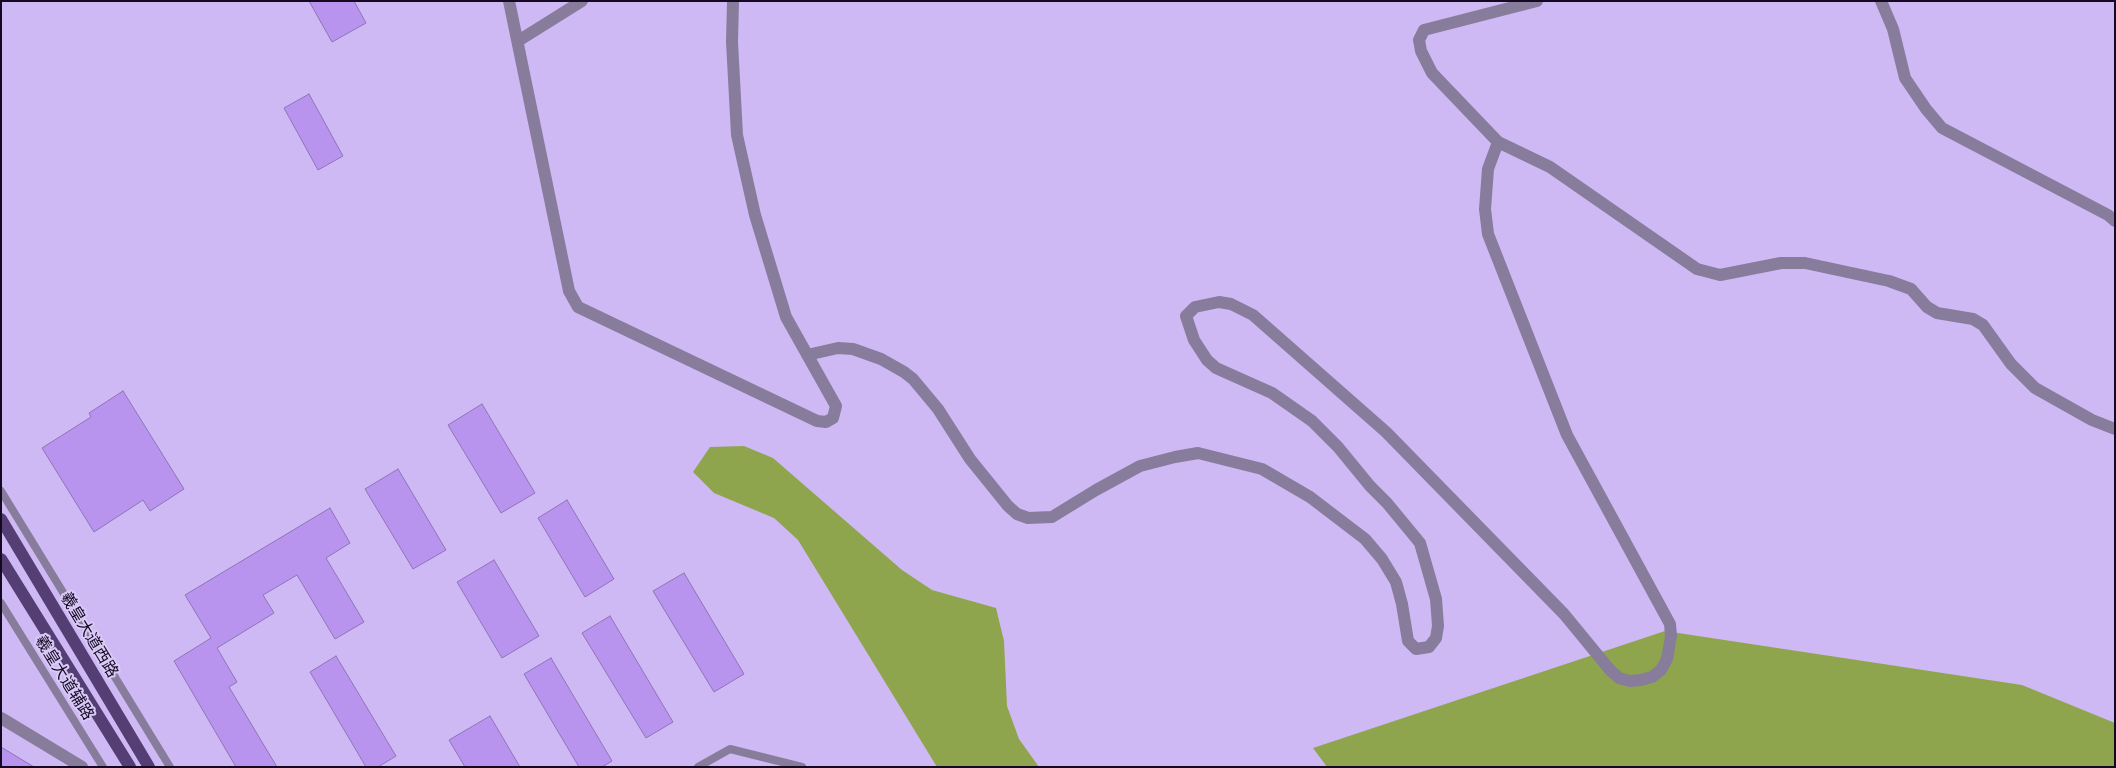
<!DOCTYPE html>
<meta charset="utf-8">
<style>
body{margin:0}
#map{position:relative;width:2116px;height:768px;overflow:hidden;background:#cfb9f4;font-family:"IBM Plex Serif",serif}
canvas{display:block}
.frame{position:absolute;inset:0;border:2px solid #140822;pointer-events:none}
</style>
<div id="map">
<canvas width="2116" height="768"></canvas>
<div class="frame"></div>
</div>
<script>
const ctx = document.querySelector('canvas').getContext('2d');
ctx.lineJoin = 'round';
function fill(path, color) { ctx.fillStyle = color; ctx.fill(path, 'evenodd'); }
const shape = rows => new Path2D(rows.map(r => 'M' + r).join(''));
function strokePath(path, color, width, dash) { ctx.strokeStyle = color; ctx.lineWidth = width; ctx.lineCap = dash ? 'butt' : 'round'; ctx.setLineDash(dash || []); ctx.stroke(path); }
function label(font, color, halo, rows, align = 'center') {
  ctx.font = font + ' "IBM Plex Serif","Noto Sans SC",serif'; ctx.lineWidth = 4; ctx.setLineDash([]); ctx.textBaseline = 'middle'; ctx.strokeStyle = halo; ctx.fillStyle = color; for (const [text, x, y, turn = 0] of rows) {
    ctx.save(); ctx.translate(x, y); ctx.rotate((+turn || 0) * Math.PI / 180); ctx.textAlign = isNaN(turn) ? turn : align; if (halo) ctx.strokeText(text, 0, 0); ctx.fillText(text, 0, 0); ctx.restore();
  }
}
const green = shape([
 [744,446,773,458,902,570,932,590,996,608,1004,641,1007,706,1019,739,1039,767,937,767,798,540,774,518,714,493,693,472,710,447],
 [1665,631,2022,685,2115,723,2115,767,1327,767,1313,748]
]);
const building = shape([
 [309,1,354,1,366,23,332,42,309,1],
 [309,94,343,156,318,170,284,108,309,94],
 [123,391,184,489,150,511,143,500,94,532,42,448,91,417,89,413,123,391],
 [482,404,535,493,501,513,448,425,482,404],
 [398,469,446,550,413,569,365,489,398,469],
 [567,500,614,579,585,597,538,518,567,500],
 [330,508,350,543,326,558,364,622,335,639,297,575,263,595,274,613,217,648,237,682,229,687,277,767,236,767,174,661,211,638,185,595,330,508],
 [494,560,539,636,502,658,457,582,494,560],
 [684,573,744,674,714,692,653,591,684,573],
 [610,616,673,722,646,738,582,633,610,616],
 [336,656,396,756,378,767,366,767,310,672,336,656],
 [551,658,612,761,602,767,579,767,524,674,551,658],
 [490,716,520,767,465,767,449,740,490,716],
 [1,747,34,767,1,767,1,747]
]);
const lane = shape([
 [1,491,170,767],
 [1,603,103,767],
 [698,767,730,749,802,767]
]);
const street = shape([
 [509,1,569,291,578,307,817,421,826,422,833,418,836,406,786,317,755,215,737,135,732,42,733,1],
 [1537,1,1424,30,1419,40,1421,51,1432,73,1498,142,1550,167,1697,269,1720,275,1781,263,1805,263,1889,281,1911,289,1927,307,1937,313,1973,319,1983,325,2011,364,2035,388,2092,420,2115,429],
 [1881,1,1893,29,1905,78,1926,109,1942,128,2108,215,2115,221],
 [518,41,582,1],
 [807,355,838,348,853,349,881,359,904,372,913,379,938,409,970,459,1008,506,1017,514,1028,518,1052,517,1096,490,1140,466,1175,457,1198,453,1262,469,1310,497,1365,539,1382,559,1396,582,1402,604,1408,641,1416,649,1429,647,1436,638,1438,626,1436,599,1420,543,1387,503,1370,486,1338,447,1312,421,1272,393,1216,368,1207,360,1194,340,1186,316,1195,307,1219,302,1231,304,1253,315,1386,432,1564,614,1610,670,1619,678,1630,681,1641,680,1652,677,1661,670,1667,659,1671,636,1670,624,1567,435,1488,234,1485,209,1488,169,1498,142],
 [1,718,82,767]
]);
const primary = shape([
 [1,519,149,767],
 [1,559,130,767]
]);
const streetNames = [
 ["羲皇大道西路",89,635,59],
 ["羲皇大道辅路",64,678,58]
];
fill(green, '#8ea54e');
fill(building, '#b894ef');
strokePath(building, '#8f73b8', 1);
strokePath(lane, '#877c9b', 8);
strokePath(street, '#877c9b', 12);
strokePath(primary, '#543e74', 12);
label('16px', '#140822', '#d9c9f6', streetNames);
</script>
